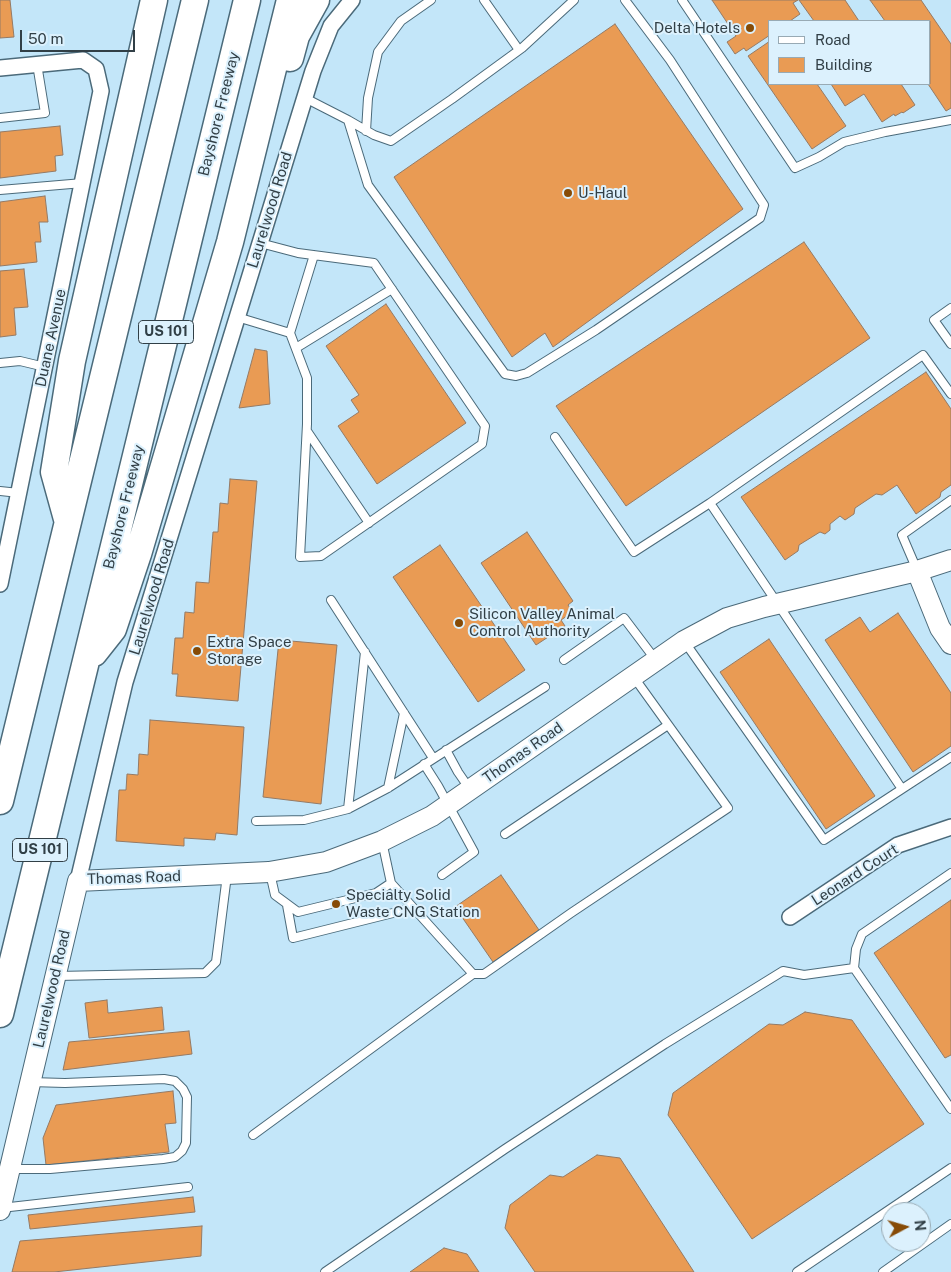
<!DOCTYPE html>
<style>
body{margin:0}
#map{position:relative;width:951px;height:1272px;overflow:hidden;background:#c3e6f9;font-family:"Public Sans",sans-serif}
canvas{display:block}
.legend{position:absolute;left:768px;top:20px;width:162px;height:65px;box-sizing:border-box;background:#dcf1fd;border:1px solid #98aab4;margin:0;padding:6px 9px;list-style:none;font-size:15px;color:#313f46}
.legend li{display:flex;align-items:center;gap:10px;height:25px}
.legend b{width:25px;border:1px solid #98aab4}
.north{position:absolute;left:881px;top:1202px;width:50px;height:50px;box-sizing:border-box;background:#dcf1fd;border:1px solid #98aab4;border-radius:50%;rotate:84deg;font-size:14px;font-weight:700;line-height:20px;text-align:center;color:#313f46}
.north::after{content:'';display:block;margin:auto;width:18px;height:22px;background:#874b06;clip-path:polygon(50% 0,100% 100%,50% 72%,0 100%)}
.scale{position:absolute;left:20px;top:30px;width:115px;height:22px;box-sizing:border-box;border:2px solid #313f46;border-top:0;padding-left:6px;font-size:15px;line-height:18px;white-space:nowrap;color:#313f46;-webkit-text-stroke:4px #dcf1fd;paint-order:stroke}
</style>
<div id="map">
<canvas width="951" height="1272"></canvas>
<ul class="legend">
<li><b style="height:6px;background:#fff"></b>Road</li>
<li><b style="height:14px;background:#e99b54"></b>Building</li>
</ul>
<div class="north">N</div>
<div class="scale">50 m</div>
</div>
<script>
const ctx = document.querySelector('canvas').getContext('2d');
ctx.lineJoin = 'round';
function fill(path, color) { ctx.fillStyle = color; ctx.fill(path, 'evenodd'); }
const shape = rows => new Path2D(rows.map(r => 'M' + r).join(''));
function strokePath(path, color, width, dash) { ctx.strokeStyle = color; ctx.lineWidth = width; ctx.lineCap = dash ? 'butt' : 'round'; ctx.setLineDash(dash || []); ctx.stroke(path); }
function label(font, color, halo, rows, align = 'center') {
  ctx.font = font + ' "Public Sans",sans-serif'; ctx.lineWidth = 4; ctx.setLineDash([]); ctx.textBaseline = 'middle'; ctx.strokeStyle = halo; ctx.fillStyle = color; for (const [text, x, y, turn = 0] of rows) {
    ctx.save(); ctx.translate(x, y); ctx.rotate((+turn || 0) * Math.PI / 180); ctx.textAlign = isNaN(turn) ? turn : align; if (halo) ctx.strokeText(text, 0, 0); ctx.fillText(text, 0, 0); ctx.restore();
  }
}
const building = shape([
 [0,0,10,0,14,37,0,38,0,0],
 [712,0,798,0,793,3,800,14,790,21,770,21,770,35,746,51,744,48,735,54,727,42,736,36,712,0],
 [799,0,845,0,859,21,814,21,799,0],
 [870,0,921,0,951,44,951,108,946,111,928,84,930,84,930,21,885,21,870,0],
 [615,24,743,209,553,347,545,333,512,357,394,177,615,24],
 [770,41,770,84,817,84,846,126,812,149,748,56,770,41],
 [831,84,901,84,915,105,903,113,902,112,895,116,894,114,882,122,864,94,845,106,831,84],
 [60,126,63,155,55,156,56,171,0,178,0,132,60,126],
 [45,196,48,222,39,222,41,242,35,242,37,262,0,266,0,202,45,196],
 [804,242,870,338,626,506,556,406,804,242],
 [24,269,28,307,14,308,16,335,0,337,0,271,24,269],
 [386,304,466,423,377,484,338,426,359,412,351,400,359,395,326,346,386,304],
 [255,349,267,351,270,404,239,408,255,349],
 [926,372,951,409,951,485,941,492,940,497,916,514,897,485,882,495,876,494,855,508,854,514,845,520,840,516,830,524,830,530,825,534,820,532,799,545,798,551,785,560,741,497,926,372],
 [230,479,257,481,238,701,176,696,178,674,172,674,175,638,183,638,185,612,194,613,196,582,209,583,213,532,218,532,220,503,228,504,230,479],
 [527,532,573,601,568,605,573,612,561,620,565,626,536,645,481,563,527,532],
 [440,545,525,670,478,702,393,577,440,545],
 [898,613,951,693,951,746,913,772,825,640,860,617,870,632,898,613],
 [769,639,875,796,826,829,720,672,769,639],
 [279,640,337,645,321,804,263,797,279,640],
 [150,720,244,727,237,835,216,833,215,840,184,838,184,846,116,841,119,790,126,790,127,774,138,775,139,754,148,755,150,720],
 [501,875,539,930,493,962,455,907,501,875],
 [951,900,951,1055,945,1058,874,953,951,900],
 [107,1000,108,1013,162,1007,164,1030,89,1038,85,1003,107,1000],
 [805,1012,852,1020,924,1124,752,1239,668,1115,673,1093,769,1024,783,1025,805,1012],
 [189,1031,192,1054,63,1070,69,1042,189,1031],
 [173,1091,176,1123,165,1124,169,1152,46,1165,43,1138,56,1105,173,1091],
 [597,1155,620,1158,694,1272,535,1272,505,1228,510,1205,550,1175,563,1177,597,1155],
 [193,1197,195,1212,30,1229,28,1215,193,1197],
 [202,1226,201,1256,54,1272,12,1272,20,1241,202,1226],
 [444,1248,467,1254,479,1272,410,1272,444,1248]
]);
const lane = shape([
 [484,0,519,50],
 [682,0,795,168,819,157,844,142,885,132,951,120],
 [305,98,348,120,374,135,391,141,452,99,522,48,574,0],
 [0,118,45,113,37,64],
 [348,120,368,185,505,374,516,376,527,373,596,330,760,218,764,205,670,60,625,0],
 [366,131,368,98,378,52,401,21,431,0],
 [0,190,83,183],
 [951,308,934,320,951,344],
 [237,317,290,333,307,378,307,424,300,557,321,556,482,444,485,426,374,263,298,253,260,243],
 [290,333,314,255],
 [296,348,392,289],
 [0,363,20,361,45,367],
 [307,431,369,523],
 [555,437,634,552,710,503],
 [0,491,19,493],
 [917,570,902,535,951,500],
 [331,600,433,758],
 [684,641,824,840,902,789,710,503,923,355,951,394],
 [564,660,624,618,655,659],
 [446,750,458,772,469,788],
 [424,764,438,786,474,852,442,875],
 [388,788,404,713],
 [902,789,951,757],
 [348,809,365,652],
 [256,821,304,820,348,809,388,788,545,687],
 [505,834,668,725],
 [270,873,275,895,298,912,376,893,391,883,382,841],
 [391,883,473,974,484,974,571,913,728,808,633,676],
 [287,905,293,938,413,908],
 [854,968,856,949,862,934,951,873],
 [57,976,205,973,216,962,227,875],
 [253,1135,473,974],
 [12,1169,50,1169,163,1159,175,1157,182,1151,186,1143,187,1097,183,1089,175,1081,164,1079,65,1083,30,1082],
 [1,1208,188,1187],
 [325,1272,505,1149,665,1044,783,971,804,975,854,968,951,1109],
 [797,1272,951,1168],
 [883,1272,951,1224]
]);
const street = shape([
 [0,68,83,60,96,69,101,91,0,584],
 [78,881,125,682,313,71,331,26,352,0],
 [790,917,898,845,951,827]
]);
const secondary = shape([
 [917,571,940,628,951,644],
 [0,1210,78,881,269,872,326,862,382,841,432,816,684,641,727,618,764,607,917,571,951,560]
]);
const highway = shape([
 [290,58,296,36,316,0],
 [67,519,54,472,72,361,154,0],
 [94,653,113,629,138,554,230,242,290,0],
 [0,801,195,0],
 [0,1014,247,0]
]);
const markers = [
 [750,28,5,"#874b06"],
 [568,193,5,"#874b06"],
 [459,623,5,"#874b06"],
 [197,651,5,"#874b06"],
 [336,904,5,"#874b06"]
];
const shields = [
 [166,332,55],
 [40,850,55]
];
const shieldNames = [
 ["US 101",166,332],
 ["US 101",40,850]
];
const poiNames = [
 ["Delta Hotels",740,28,"right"],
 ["U-Haul",578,193],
 ["Silicon Valley Animal",469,614],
 ["Control Authority",469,631],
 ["Extra Space",207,642],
 ["Storage",207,659],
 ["Specialty Solid",346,895],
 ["Waste CNG Station",346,912]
];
const streetNames = [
 ["Bayshore Freeway",219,114,-76],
 ["Laurelwood Road",270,210,-73],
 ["Duane Avenue",51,338,-78],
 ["Bayshore Freeway",124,507,-76],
 ["Laurelwood Road",152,597,-73],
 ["Thomas Road",523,753,-35],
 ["Leonard Court",855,875,-33],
 ["Thomas Road",134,878,-2],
 ["Laurelwood Road",52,989,-77]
];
fill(building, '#e99b54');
strokePath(building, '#947a65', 1);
strokePath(lane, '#4b6a7a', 10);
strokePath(street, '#4b6a7a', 18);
strokePath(secondary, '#4b6a7a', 22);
strokePath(highway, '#4b6a7a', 29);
strokePath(lane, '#fff', 8);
strokePath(street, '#fff', 15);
strokePath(secondary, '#fff', 20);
strokePath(highway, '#fff', 26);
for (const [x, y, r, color] of markers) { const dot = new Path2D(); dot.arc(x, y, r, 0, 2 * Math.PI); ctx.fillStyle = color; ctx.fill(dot); strokePath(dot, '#dcf1fd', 2); }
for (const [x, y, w] of shields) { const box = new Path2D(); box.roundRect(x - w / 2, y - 11.5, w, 23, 4); ctx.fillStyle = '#dcf1fd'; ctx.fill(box); strokePath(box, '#313f46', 1); }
label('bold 14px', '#313f46', null, shieldNames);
label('15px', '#313f46', '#dcf1fd', poiNames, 'left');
label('15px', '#313f46', '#dcf1fd', streetNames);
</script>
